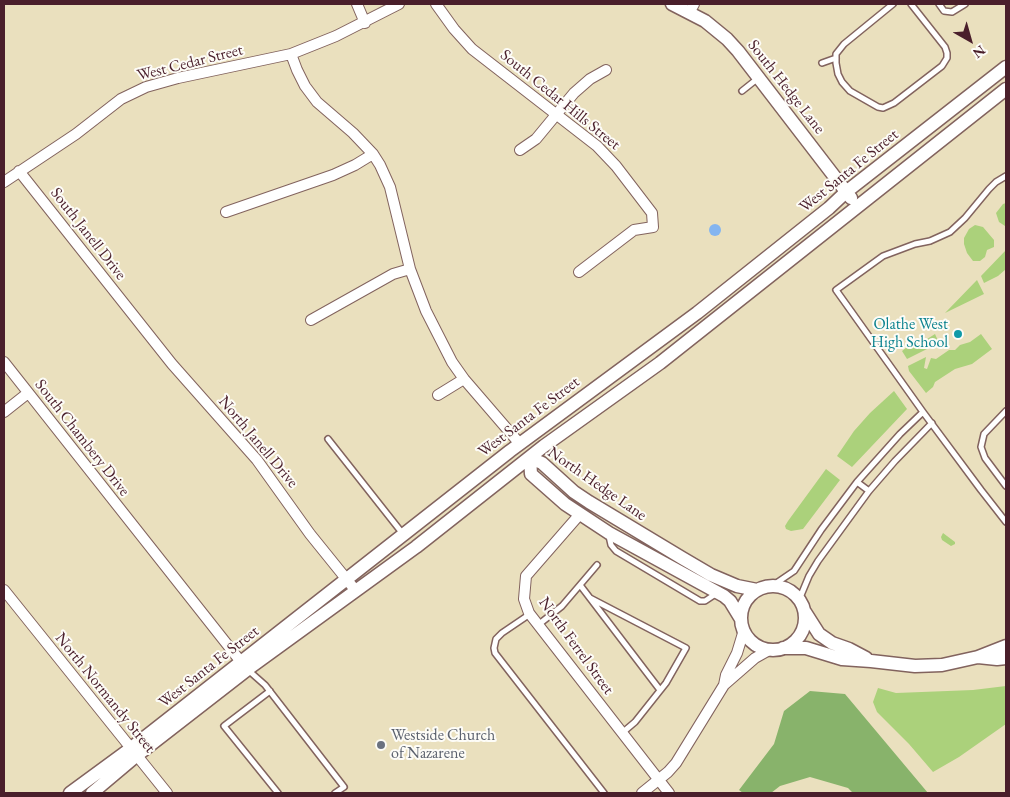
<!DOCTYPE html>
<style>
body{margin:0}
#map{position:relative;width:1010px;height:797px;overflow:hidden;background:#eae0be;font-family:"EB Garamond",serif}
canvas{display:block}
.frame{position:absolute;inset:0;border:5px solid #4a1f2b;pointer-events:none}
.north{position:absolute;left:945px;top:15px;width:50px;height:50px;-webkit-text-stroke:4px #fdfcf7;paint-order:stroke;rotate:142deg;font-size:14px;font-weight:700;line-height:20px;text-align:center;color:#4a1f2b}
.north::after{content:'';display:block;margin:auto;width:18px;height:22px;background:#4a1f2b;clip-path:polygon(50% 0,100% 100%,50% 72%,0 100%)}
</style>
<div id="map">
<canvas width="1010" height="797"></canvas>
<div class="frame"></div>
<div class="north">N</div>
</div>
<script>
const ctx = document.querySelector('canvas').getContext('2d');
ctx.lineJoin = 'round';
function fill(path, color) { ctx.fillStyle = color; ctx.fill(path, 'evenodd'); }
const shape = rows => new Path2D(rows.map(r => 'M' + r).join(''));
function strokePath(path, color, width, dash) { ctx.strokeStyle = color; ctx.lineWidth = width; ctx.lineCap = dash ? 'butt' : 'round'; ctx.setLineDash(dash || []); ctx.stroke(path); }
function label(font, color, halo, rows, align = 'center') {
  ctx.font = font + ' "EB Garamond",serif'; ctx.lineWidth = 4; ctx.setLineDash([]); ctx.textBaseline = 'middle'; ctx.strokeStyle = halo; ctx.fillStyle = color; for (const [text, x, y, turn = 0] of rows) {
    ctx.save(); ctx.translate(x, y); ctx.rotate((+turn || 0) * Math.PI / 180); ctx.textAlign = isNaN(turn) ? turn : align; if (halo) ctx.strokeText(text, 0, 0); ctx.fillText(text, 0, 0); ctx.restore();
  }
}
const green = shape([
 [1006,203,1006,226,1005,226,999,222,996,213,1003,204],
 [975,225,983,227,994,240,994,247,987,250,985,257,980,261,973,261,967,253,964,244,964,238,969,229],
 [1006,250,1006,269,998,276,984,283,981,276],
 [977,280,984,294,945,313],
 [935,334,939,343,907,359,902,351,911,344,924,341],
 [981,334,992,349,972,364,955,369,935,382,933,387,926,393,909,371,908,366,926,357,924,368,927,369,931,358,936,359,949,350,955,350,960,345,970,342],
 [894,391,907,409,852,467,837,456,854,431,870,413],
 [826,469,840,480,803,529,791,531,786,529,785,526,788,521],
 [943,533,955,542,955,544,951,546,942,540,941,537],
 [1006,686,1006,724,959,757,933,772,909,744,877,712,873,702,878,688,896,693,973,690]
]);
const forest = shape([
 [810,691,845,694,928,793,853,793,848,788,810,777,780,786,771,793,743,793,739,790,774,744,784,711]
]);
const water = shape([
 '709 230a6 6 0 1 1 12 0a6 6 0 1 1-12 0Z'
]);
const service = shape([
 [893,4,844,44,836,54,836,63,838,74,842,82,850,91,878,107,883,108,894,103,942,66,947,58,947,53,945,47,911,4],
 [939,4,944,11,952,12,965,4],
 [822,63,836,58],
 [742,91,757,79],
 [1006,176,996,182,989,189,965,218,950,232,930,241,915,244,883,256,836,290,923,412,981,490,1006,522],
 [1006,411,984,434,981,447,985,458,1006,486],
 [328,439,403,534],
 [857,482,869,491],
 [609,536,611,545,616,551,700,601,705,601,717,593],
 [580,585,660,690],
 [772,586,794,571,821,530,857,482,900,434,923,412],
 [590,598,686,648,666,683,635,722,622,733],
 [799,600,809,576,818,561,869,491,895,461,932,423],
 [530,614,502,633,496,639,494,648,495,653,604,793],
 [538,625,562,606,597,565],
 [248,670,265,685,344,787,335,793],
 [270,691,224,726,278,793]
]);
const minor = shape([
 [357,4,365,23],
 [436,4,454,29,472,49,597,146,616,166,652,213,653,227,634,230,579,272],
 [689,13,694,4],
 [291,54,297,70,305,86,317,102,353,133,373,154,380,165,390,187,410,269,426,311,452,362,464,379,520,444],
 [520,150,536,139,574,93,590,79,606,70],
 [19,171,172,364,257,460,310,534,356,591],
 [4,182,76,134,121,99,146,87,178,78,291,54,336,36,399,4],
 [226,212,333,175,355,165,373,154],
 [311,320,393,274,410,269],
 [4,362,245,667],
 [438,395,464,379],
 [4,412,28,393],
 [580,514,526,576,524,599,529,613,669,793],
 [4,590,167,793],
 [724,685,755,658,771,649],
 [642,793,668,772,676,763,724,685,726,675,737,653,744,630]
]);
const tertiary = shape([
 [672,4,705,21,727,39,738,51,851,198],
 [530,458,531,474,565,504,609,533,724,596,730,601,741,619],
 [530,458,542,463,574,492,589,502,682,558,711,575,737,586,757,590],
 '741 618a32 32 0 1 1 64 0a32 32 0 1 1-64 0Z',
 [805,612,819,634,832,643,849,649,866,658],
 [783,648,806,648,842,659,871,661,915,666,942,665,978,657,1006,646],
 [978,657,997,659,1006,658],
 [70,793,130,749,510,451,697,313,829,208,846,192,1006,67],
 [92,793,136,756,248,669,416,547,544,446,660,363,1006,89]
]);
const markers = [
 [958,334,5,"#0f9aa8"],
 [381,745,5,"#6b7280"]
];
const streetNames = [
 ["West Cedar Street",190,63,-14],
 ["South Hedge Lane",786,87,52],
 ["South Cedar Hills Street",560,100,39],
 ["West Santa Fe Street",849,171,-39],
 ["South Janell Drive",88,234,52],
 ["West Santa Fe Street",529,417,-37],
 ["South Chambery Drive",82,438,52],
 ["North Janell Drive",258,442,50],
 ["North Hedge Lane",597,484,35],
 ["North Ferrel Street",576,646,54],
 ["West Santa Fe Street",209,667,-38],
 ["North Normandy Street",105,693,51]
];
const cultureNames = [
 ["Olathe West",948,325],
 ["High School",948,343]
];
const worshipNames = [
 ["Westside Church",391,736],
 ["of Nazarene",391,754]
];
fill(green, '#abd17b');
fill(forest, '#88b36b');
fill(water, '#84b5f0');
strokePath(service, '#82635e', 8);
strokePath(minor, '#82635e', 12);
strokePath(tertiary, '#82635e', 15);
strokePath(service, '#fff', 5);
strokePath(minor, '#fff', 10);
strokePath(tertiary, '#fff', 12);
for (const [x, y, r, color] of markers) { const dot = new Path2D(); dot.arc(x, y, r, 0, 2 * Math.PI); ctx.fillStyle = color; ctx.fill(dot); strokePath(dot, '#fdfcf7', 2); }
label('16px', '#4a1f2b', '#fdfcf7', streetNames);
label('16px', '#0d838f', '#fdfcf7', cultureNames, 'right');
label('16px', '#5b616d', '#fdfcf7', worshipNames, 'left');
</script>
